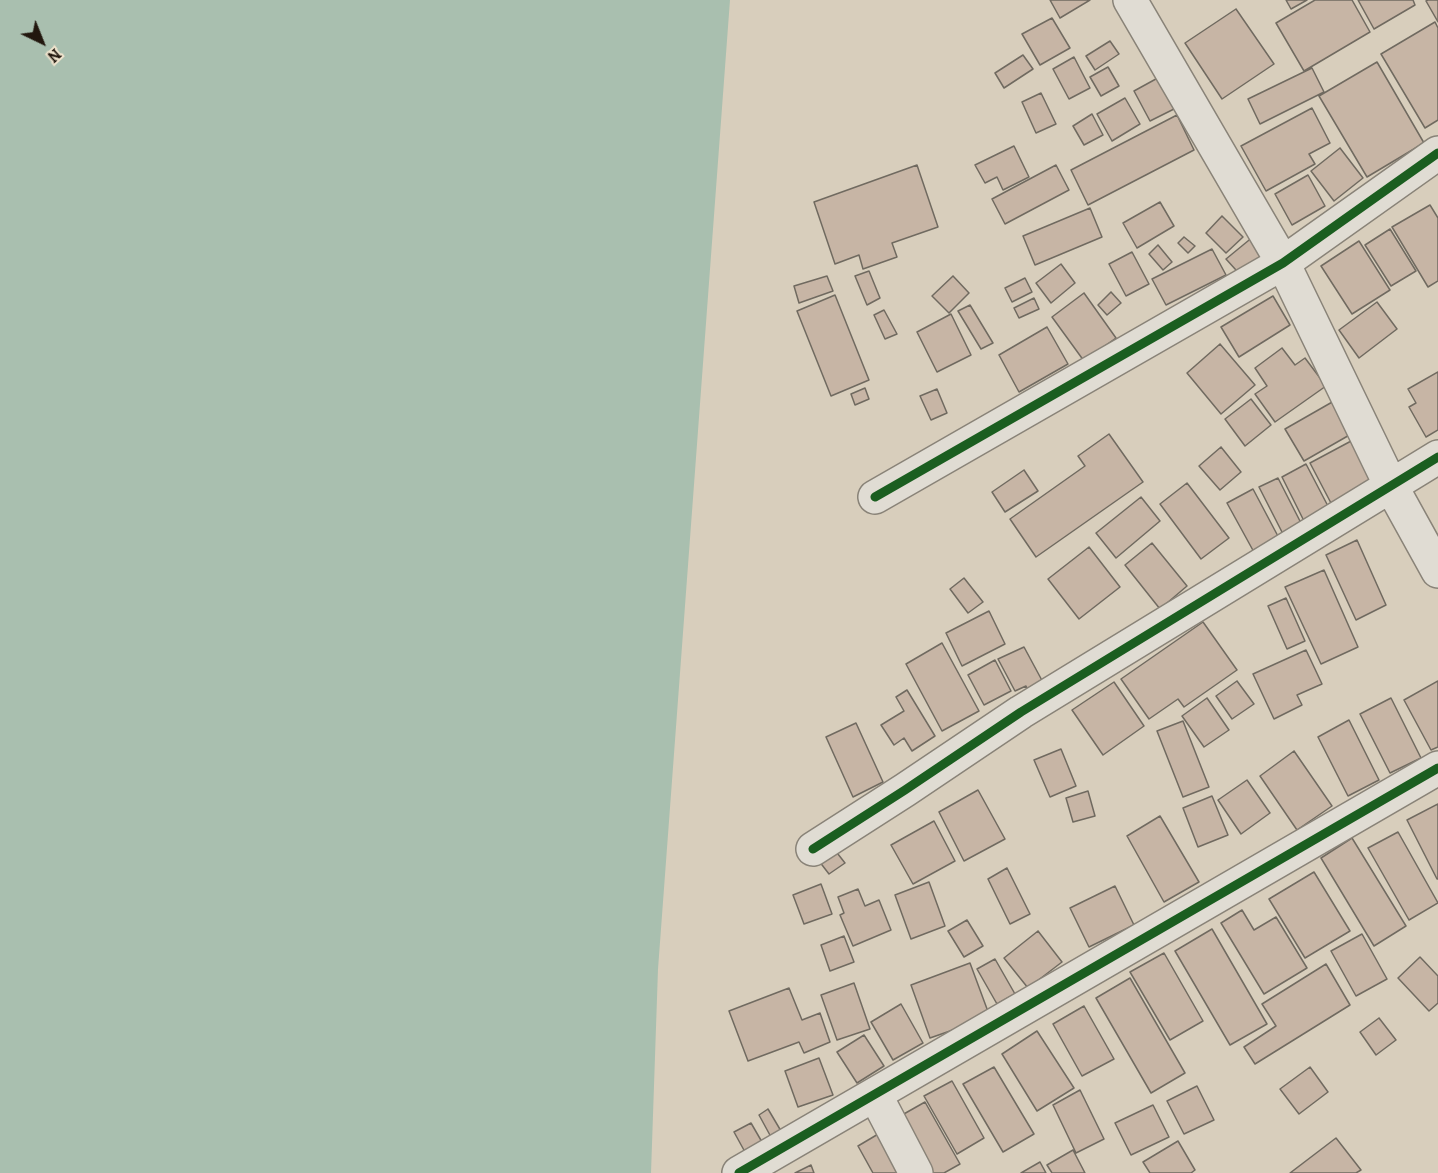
<!DOCTYPE html>
<style>
body{margin:0}
#map{position:relative;width:1438px;height:1173px;overflow:hidden;background:#d8cebc;font-family:Alegreya,serif}
canvas{display:block}
.north{position:absolute;left:12px;top:12px;width:60px;height:60px;-webkit-text-stroke:4px #ede2cc;paint-order:stroke;rotate:137deg;font-size:16px;font-weight:700;line-height:24px;text-align:center;color:#22170e}
.north::after{content:'';display:block;margin:auto;width:21px;height:27px;background:#22170e;clip-path:polygon(50% 0,100% 100%,50% 72%,0 100%)}
</style>
<div id="map">
<canvas width="1438" height="1173"></canvas>
<div class="north">N</div>
</div>
<script>
const ctx = document.querySelector('canvas').getContext('2d');
ctx.lineJoin = 'round';
function fill(path, color) { ctx.fillStyle = color; ctx.fill(path, 'evenodd'); }
const shape = rows => new Path2D(rows.map(r => 'M' + r).join(''));
function strokePath(path, color, width, dash) { ctx.strokeStyle = color; ctx.lineWidth = width; ctx.lineCap = dash ? 'butt' : 'round'; ctx.setLineDash(dash || []); ctx.stroke(path); }
const water = shape([
 [0,0,730,0,658,969,651,1173,0,1173]
]);
const building = shape([
 [1050,0,1090,0,1060,18,1050,0],
 [1286,0,1307,0,1291,9,1286,0],
 [1315,0,1352,0,1370,32,1304,71,1276,23,1315,0],
 [1358,0,1413,0,1415,5,1374,29,1358,0],
 [1428,0,1438,0,1438,22,1426,1,1428,0],
 [1236,9,1274,64,1222,99,1185,43,1236,9],
 [1052,18,1070,48,1040,65,1022,34,1052,18],
 [1435,22,1438,28,1438,120,1425,128,1381,54,1435,22],
 [1110,41,1119,54,1095,70,1086,56,1110,41],
 [1023,55,1033,69,1004,88,995,73,1023,55],
 [1074,57,1090,88,1069,99,1053,69,1074,57],
 [1377,62,1424,143,1367,177,1319,96,1377,62],
 [1108,67,1119,86,1101,96,1090,77,1108,67],
 [1312,68,1324,92,1260,124,1248,99,1312,68],
 [1165,74,1182,105,1150,121,1134,91,1165,74],
 [1041,93,1056,124,1036,133,1022,102,1041,93],
 [1125,98,1140,124,1112,141,1097,114,1125,98],
 [1312,108,1330,143,1309,154,1315,164,1266,191,1241,146,1312,108],
 [1092,114,1103,135,1084,145,1073,126,1092,114],
 [1177,115,1194,150,1088,205,1071,170,1177,115],
 [1014,146,1029,177,1003,190,997,177,985,183,975,165,1014,146],
 [1340,148,1363,178,1334,201,1311,171,1340,148],
 [917,165,938,227,892,243,897,257,863,269,859,255,835,264,814,202,917,165],
 [1056,165,1069,190,1005,224,992,199,1056,165],
 [1308,175,1325,206,1292,225,1275,194,1308,175],
 [1160,202,1174,226,1137,248,1123,223,1160,202],
 [1430,205,1438,218,1438,281,1428,287,1392,227,1430,205],
 [1090,208,1102,237,1035,265,1023,236,1090,208],
 [1222,216,1243,237,1226,253,1206,233,1222,216],
 [1390,229,1416,271,1391,286,1365,245,1390,229],
 [1254,236,1273,257,1245,280,1226,259,1254,236],
 [1184,237,1195,246,1188,253,1178,243,1184,237],
 [1359,241,1390,290,1352,314,1321,266,1359,241],
 [1158,245,1172,262,1163,270,1149,254,1158,245],
 [1212,249,1226,275,1166,305,1152,279,1212,249],
 [1132,252,1149,284,1126,296,1109,264,1132,252],
 [1061,264,1075,283,1051,303,1036,283,1061,264],
 [869,271,880,298,867,305,855,276,869,271],
 [827,276,833,291,799,303,794,286,827,276],
 [953,276,969,293,949,313,932,296,953,276],
 [1025,278,1032,292,1012,302,1005,288,1025,278],
 [1111,292,1121,303,1107,315,1098,305,1111,292],
 [1084,293,1116,338,1084,361,1052,317,1084,293],
 [835,295,869,380,831,396,797,311,835,295],
 [1273,296,1290,325,1239,357,1221,327,1273,296],
 [1034,298,1039,309,1019,318,1014,308,1034,298],
 [1377,302,1397,329,1359,358,1339,330,1377,302],
 [970,305,993,343,981,349,958,311,970,305],
 [884,310,897,334,885,339,874,315,884,310],
 [951,314,971,355,937,372,917,332,951,314],
 [1047,327,1068,364,1019,392,999,355,1047,327],
 [1220,344,1255,385,1221,414,1187,373,1220,344],
 [1282,348,1295,365,1305,358,1326,386,1275,422,1255,394,1267,386,1255,368,1282,348],
 [1438,372,1438,430,1426,437,1409,407,1416,403,1408,389,1438,372],
 [865,388,869,399,855,405,851,394,865,388],
 [937,389,947,413,931,420,920,396,937,389],
 [1251,399,1271,425,1245,446,1225,419,1251,399],
 [1334,401,1353,433,1304,461,1285,429,1334,401],
 [1109,434,1143,482,1036,557,1010,519,1085,466,1078,456,1109,434],
 [1353,440,1375,482,1332,505,1310,463,1353,440],
 [1221,447,1241,472,1220,490,1199,466,1221,447],
 [1306,464,1330,510,1305,523,1282,477,1306,464],
 [1024,470,1038,491,1005,512,992,492,1024,470],
 [1278,478,1303,527,1284,536,1259,487,1278,478],
 [1187,483,1229,538,1201,559,1160,504,1187,483],
 [1253,489,1280,540,1255,554,1227,503,1253,489],
 [1141,497,1160,521,1116,558,1096,533,1141,497],
 [1357,540,1386,605,1356,620,1326,555,1357,540],
 [1152,543,1187,586,1160,609,1125,565,1152,543],
 [1089,547,1120,587,1079,619,1048,579,1089,547],
 [1324,570,1358,647,1321,664,1285,587,1324,570],
 [964,578,983,602,968,613,950,589,964,578],
 [1286,598,1305,641,1287,649,1268,606,1286,598],
 [989,611,1005,644,962,666,946,633,989,611],
 [1203,622,1237,670,1184,707,1178,699,1149,719,1121,679,1203,622],
 [942,643,979,711,942,731,906,664,942,643],
 [1024,647,1045,686,1030,694,1026,686,1015,691,998,659,1024,647],
 [1306,650,1322,684,1297,695,1302,705,1274,719,1253,674,1306,650],
 [995,660,1011,691,984,705,968,675,995,660],
 [1237,681,1254,704,1232,719,1216,696,1237,681],
 [1438,681,1438,747,1431,750,1404,700,1438,681],
 [1114,682,1144,726,1103,755,1072,710,1114,682],
 [907,690,935,736,912,751,904,738,894,745,881,725,904,711,896,697,907,690],
 [1207,698,1229,730,1204,747,1182,716,1207,698],
 [1391,698,1421,758,1390,773,1360,714,1391,698],
 [1349,720,1379,780,1348,796,1318,737,1349,720],
 [1183,721,1209,787,1183,797,1157,731,1183,721],
 [856,723,883,782,853,797,826,737,856,723],
 [1061,749,1076,786,1050,797,1034,760,1061,749],
 [1294,751,1332,806,1297,830,1260,776,1294,751],
 [1247,780,1270,813,1241,834,1218,800,1247,780],
 [978,790,1005,839,964,861,939,812,978,790],
 [1088,791,1095,816,1073,822,1066,798,1088,791],
 [1212,796,1228,835,1198,847,1183,808,1212,796],
 [1438,804,1438,879,1437,879,1407,820,1438,804],
 [1160,816,1199,882,1164,902,1127,836,1160,816],
 [934,821,955,861,913,884,891,845,934,821],
 [1398,832,1438,903,1409,920,1368,848,1398,832],
 [1352,838,1406,926,1374,946,1321,858,1352,838],
 [834,849,845,863,829,874,819,861,834,849],
 [1007,868,1030,914,1010,924,988,879,1007,868],
 [1314,872,1350,931,1305,958,1269,899,1314,872],
 [929,882,945,926,911,939,895,895,929,882],
 [821,884,832,914,804,924,793,895,821,884],
 [1115,886,1134,925,1089,947,1070,908,1115,886],
 [858,889,865,906,879,900,891,930,853,946,840,915,844,913,838,897,858,889],
 [1242,910,1254,930,1276,917,1307,968,1264,994,1221,923,1242,910],
 [967,920,983,946,964,957,948,931,967,920],
 [1212,929,1267,1024,1230,1045,1175,951,1212,929],
 [1038,931,1062,962,1028,988,1004,958,1038,931],
 [1362,934,1387,979,1356,996,1331,951,1362,934],
 [844,936,854,962,830,971,821,945,844,936],
 [1164,953,1203,1021,1170,1040,1130,972,1164,953],
 [1420,957,1438,976,1438,1003,1429,1011,1398,978,1420,957],
 [995,959,1015,994,997,1004,977,969,995,959],
 [970,963,990,1017,930,1038,911,985,970,963],
 [1326,964,1350,1005,1255,1064,1244,1047,1276,1026,1262,1004,1326,964],
 [1130,978,1185,1073,1151,1093,1096,998,1130,978],
 [854,983,870,1029,837,1040,821,995,854,983],
 [789,988,802,1020,820,1013,830,1042,804,1053,799,1042,748,1061,729,1011,789,988],
 [901,1004,923,1043,893,1060,871,1022,901,1004],
 [1084,1006,1114,1059,1082,1076,1053,1024,1084,1006],
 [1379,1018,1396,1040,1376,1055,1360,1032,1379,1018],
 [1037,1031,1074,1088,1037,1111,1002,1054,1037,1031],
 [864,1035,884,1066,857,1083,837,1052,864,1035],
 [819,1058,833,1095,798,1107,785,1071,819,1058],
 [994,1067,1034,1134,1003,1152,963,1084,994,1067],
 [1310,1067,1328,1092,1299,1114,1280,1089,1310,1067],
 [952,1081,984,1138,957,1154,924,1096,952,1081],
 [1197,1086,1214,1120,1184,1134,1167,1101,1197,1086],
 [1080,1090,1104,1139,1076,1153,1053,1105,1080,1090],
 [925,1102,960,1164,944,1173,926,1173,895,1119,925,1102],
 [1153,1105,1169,1137,1131,1155,1115,1123,1153,1105],
 [768,1109,781,1131,771,1137,759,1115,768,1109],
 [751,1123,762,1142,745,1152,734,1132,751,1123],
 [885,1130,909,1173,873,1173,858,1146,885,1130],
 [1336,1138,1361,1170,1356,1173,1290,1173,1336,1138],
 [1178,1141,1195,1170,1191,1173,1150,1173,1143,1162,1178,1141],
 [1073,1150,1085,1173,1052,1173,1047,1165,1073,1150],
 [1040,1162,1046,1173,1021,1173,1040,1162],
 [811,1165,814,1173,795,1173,811,1165]
]);
const minor = shape([
 [1130,0,1283,263,1391,486,1438,571],
 [875,497,1283,263,1438,153],
 [813,849,905,790,1021,712,1438,457],
 [872,1096,881,1106,916,1173],
 [739,1173,1438,768]
]);
const cycleway = shape([
 [875,497,1283,263,1438,153],
 [813,849,905,790,1021,712,1438,457],
 [739,1173,1438,768]
]);
fill(water, '#a9bfaf');
fill(building, '#c7b5a5');
strokePath(building, '#706a60', 1.5);
strokePath(minor, '#898378', 36);
strokePath(minor, '#e0dcd3', 33);
strokePath(cycleway, '#1b5e20', 9);
</script>
